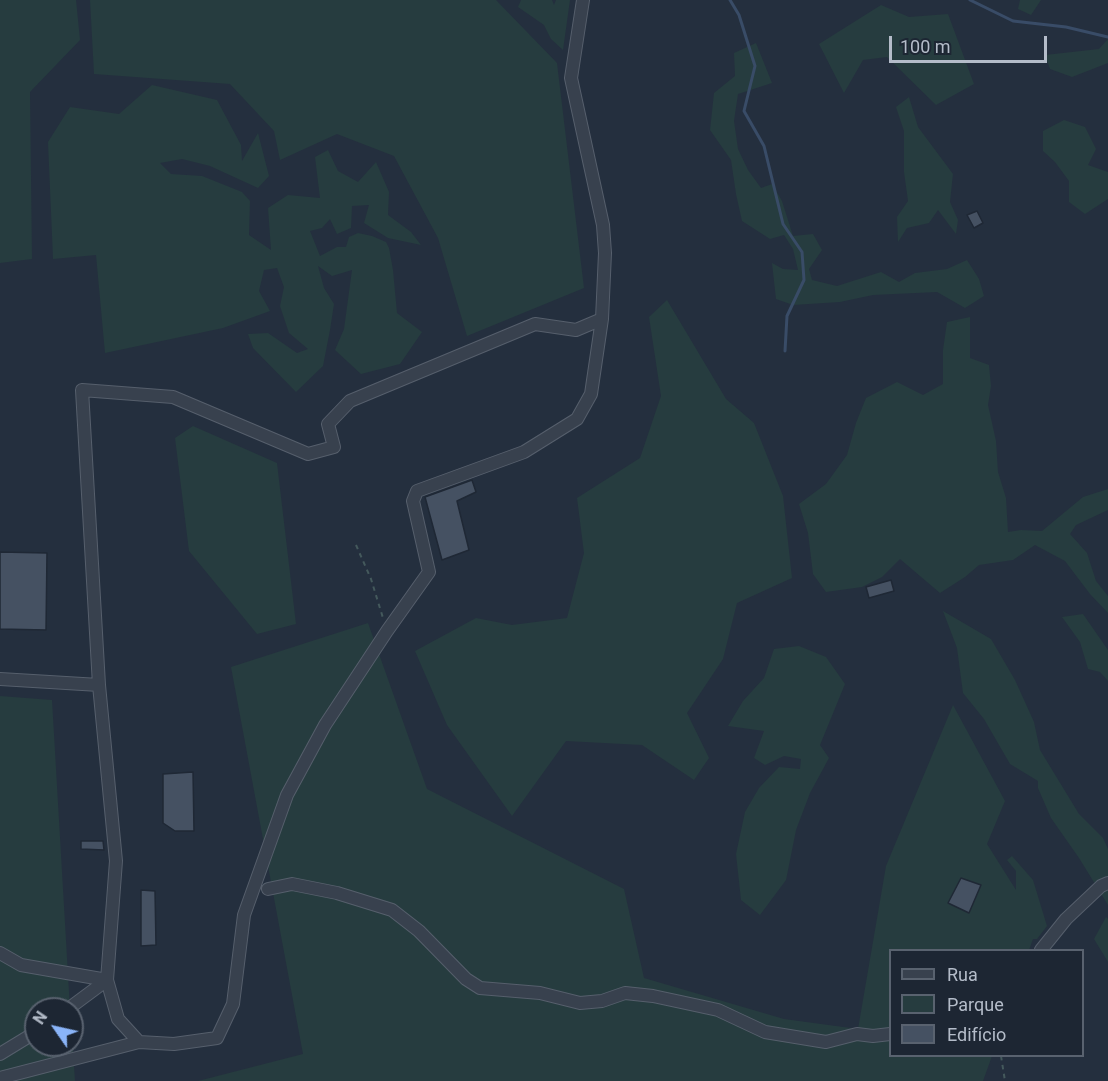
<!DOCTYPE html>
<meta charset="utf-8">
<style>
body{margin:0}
#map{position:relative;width:1108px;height:1081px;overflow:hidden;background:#242f3e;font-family:Roboto,sans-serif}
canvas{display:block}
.legend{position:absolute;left:889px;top:949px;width:195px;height:108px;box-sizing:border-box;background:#1d2633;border:2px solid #59626f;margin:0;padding:8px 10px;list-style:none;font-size:18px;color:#b4bcc9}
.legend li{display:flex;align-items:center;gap:12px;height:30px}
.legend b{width:30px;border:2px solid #59626f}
.north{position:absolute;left:24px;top:997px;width:60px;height:60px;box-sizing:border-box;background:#1d2633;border:2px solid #59626f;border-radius:50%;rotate:304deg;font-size:16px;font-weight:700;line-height:24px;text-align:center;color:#b4bcc9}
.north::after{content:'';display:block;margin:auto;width:21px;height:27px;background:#8ab4f8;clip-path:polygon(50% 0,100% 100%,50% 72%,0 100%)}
.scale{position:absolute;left:889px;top:36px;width:158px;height:27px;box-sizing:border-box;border:3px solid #b4bcc9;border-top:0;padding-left:8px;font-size:18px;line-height:21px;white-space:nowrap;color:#b4bcc9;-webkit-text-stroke:4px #1d2633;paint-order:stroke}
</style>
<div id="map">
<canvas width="1108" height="1081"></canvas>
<ul class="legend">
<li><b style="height:8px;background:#38414e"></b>Rua</li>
<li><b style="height:16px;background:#263c3f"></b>Parque</li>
<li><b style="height:16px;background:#455162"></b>Edifício</li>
</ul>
<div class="north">N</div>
<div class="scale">100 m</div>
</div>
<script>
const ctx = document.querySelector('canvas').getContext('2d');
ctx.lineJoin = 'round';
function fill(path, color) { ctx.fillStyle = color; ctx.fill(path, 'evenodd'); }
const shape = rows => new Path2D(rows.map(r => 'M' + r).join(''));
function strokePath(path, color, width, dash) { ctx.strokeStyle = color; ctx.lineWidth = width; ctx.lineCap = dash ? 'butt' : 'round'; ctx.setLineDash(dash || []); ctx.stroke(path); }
const green = shape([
 [0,0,76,0,80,40,30,92,32,259,0,263],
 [90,0,496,0,557,63,584,288,467,336,438,238,394,156,337,134,280,160,274,131,230,84,94,74],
 [521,0,552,0,554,5,556,0,570,0,563,50,551,39,544,25,518,7],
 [1020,0,1041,0,1031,15,1018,9],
 [881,5,909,17,948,14,974,84,936,105,887,57,863,60,844,93,819,44],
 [1108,39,1108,63,1072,77,1050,69,1045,55,1099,49],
 [756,43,772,83,738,94,734,121,738,149,748,170,761,188,772,184,782,201,793,236,813,234,822,250,809,269,812,280,837,286,881,272,899,282,915,273,947,269,967,260,979,279,984,296,965,308,937,292,873,295,840,302,793,305,776,299,772,263,783,269,798,270,793,249,784,235,770,239,742,221,736,194,731,160,710,130,714,93,735,76,734,53],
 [152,85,217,100,241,145,242,161,258,133,269,176,258,188,210,166,182,159,160,163,171,174,202,176,242,192,250,201,249,235,271,250,268,208,288,195,320,198,315,157,328,150,338,171,358,182,376,162,389,192,388,215,411,232,421,245,388,238,364,223,369,205,352,206,351,228,337,234,330,219,322,228,310,231,320,256,337,247,346,247,349,237,358,233,372,236,386,242,389,248,393,270,397,313,422,332,400,364,361,374,335,350,344,329,352,270,332,276,318,266,324,288,334,304,330,330,323,366,296,392,253,348,248,334,268,333,297,353,308,349,289,333,280,306,284,287,277,268,264,270,259,291,270,311,223,328,105,353,96,255,53,259,48,142,70,107,119,114],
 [909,97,918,127,953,174,950,202,958,220,956,234,938,210,929,223,907,228,898,242,897,217,908,201,904,172,904,131,896,107],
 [1064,120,1085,127,1096,149,1088,165,1108,172,1108,199,1085,214,1069,202,1069,181,1055,162,1043,151,1043,131],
 [667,300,726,399,754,423,783,496,792,578,737,603,723,659,687,713,709,758,694,780,642,745,566,741,512,816,447,725,415,651,476,618,512,625,567,618,584,553,577,498,640,458,661,396,649,317],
 [970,317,970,358,989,365,991,386,988,405,996,441,998,472,1006,498,1008,532,1021,530,1042,531,1083,497,1108,489,1108,510,1076,525,1070,534,1087,553,1096,581,1108,596,1108,613,1090,594,1065,561,1035,545,1013,560,979,565,965,577,940,593,900,559,882,577,862,587,826,592,813,574,808,533,799,504,826,484,847,455,856,423,866,398,897,382,923,395,943,384,943,350,947,322],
 [193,426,277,463,296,624,257,634,189,551,175,438],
 [943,611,991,639,1015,680,1034,722,1040,750,1079,814,1103,838,1108,849,1108,905,1079,858,1051,818,1038,788,1038,781,1010,764,984,719,963,693,957,648],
 [1083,614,1108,650,1108,681,1100,672,1088,669,1080,642,1062,617],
 [368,623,427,789,624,889,644,978,784,1019,858,1029,886,866,953,705,1005,801,987,844,1016,890,1016,871,1007,860,1012,856,1033,880,1047,926,1037,939,1033,939,1029,950,890,950,890,1056,992,1056,983,1081,198,1081,303,1054,231,667],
 [799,646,826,657,845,684,820,745,829,758,810,793,796,830,786,880,760,915,741,900,736,854,745,812,759,788,779,767,800,769,801,759,784,756,765,765,754,758,764,731,728,726,743,701,764,678,774,649],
 [0,696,52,700,70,1009,36,1009,36,1045,72,1045,72,1034,75,1081,0,1081],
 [1106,917,1108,919,1108,962,1094,939]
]);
const stream = shape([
 [730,0,739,15,755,66,744,111,764,146,783,224,802,252,804,280,787,316,785,351],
 [970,0,1013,21,1066,27,1108,37]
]);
const building = shape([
 [977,211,983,223,974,228,967,215,977,211],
 [472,480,476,492,457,501,469,550,442,560,425,497,472,480],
 [0,552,47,553,46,630,0,629,0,552],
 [891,580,894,591,869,598,866,587,891,580],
 [193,772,194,831,175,831,163,823,163,774,193,772],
 [81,841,103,841,104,850,81,849,81,841],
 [961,878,981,885,969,913,948,903,961,878],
 [141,890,155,891,156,945,141,946,141,890]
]);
const path = shape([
 [356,545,371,579,383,618],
 [1001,1056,1005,1081]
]);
const minor = shape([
 [0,679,99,685,82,390,173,397,308,454,334,447,328,424,350,401,535,324,576,330,602,319],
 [99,685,116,861,107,980,118,1019,139,1042,174,1044,217,1038,233,1004,244,915,287,795,325,725,387,631,429,572,413,501,417,491,524,452,577,419,591,394,602,319,605,253,603,225,571,78,583,0],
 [268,889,292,884,337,893,392,910,419,931,466,979,480,988,540,993,580,1003,602,1001,625,993,653,996,718,1010,765,1032,826,1042,857,1034,873,1036,890,1034],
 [1041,950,1066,919,1101,886,1108,883],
 [0,953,21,965,107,980,68,1009],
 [0,1054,36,1032],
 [0,1078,139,1042]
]);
fill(green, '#263c3f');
strokePath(stream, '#394c67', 3);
fill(building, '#455162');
strokePath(building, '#1f2835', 1.5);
strokePath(minor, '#565f6c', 14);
strokePath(path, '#44595c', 2, [4.5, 4.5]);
strokePath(minor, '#38414e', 12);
</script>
